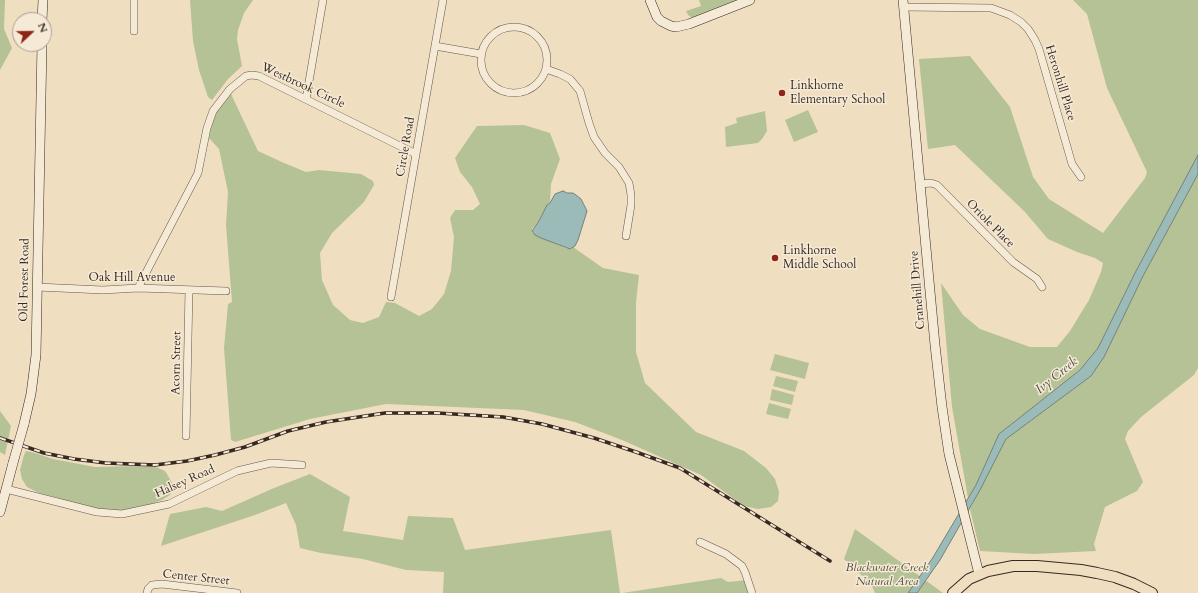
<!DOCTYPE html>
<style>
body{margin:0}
#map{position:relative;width:1198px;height:593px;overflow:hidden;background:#f0dec0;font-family:Cardo,serif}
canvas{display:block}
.north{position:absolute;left:12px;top:12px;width:40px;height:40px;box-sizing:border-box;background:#f5ead6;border:1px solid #a99d8e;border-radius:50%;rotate:68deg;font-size:11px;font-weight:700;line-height:16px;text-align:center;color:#372922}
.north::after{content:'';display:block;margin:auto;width:14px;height:18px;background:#8f2418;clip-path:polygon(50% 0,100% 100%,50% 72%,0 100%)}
</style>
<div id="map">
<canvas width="1198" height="593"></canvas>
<div class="north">N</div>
</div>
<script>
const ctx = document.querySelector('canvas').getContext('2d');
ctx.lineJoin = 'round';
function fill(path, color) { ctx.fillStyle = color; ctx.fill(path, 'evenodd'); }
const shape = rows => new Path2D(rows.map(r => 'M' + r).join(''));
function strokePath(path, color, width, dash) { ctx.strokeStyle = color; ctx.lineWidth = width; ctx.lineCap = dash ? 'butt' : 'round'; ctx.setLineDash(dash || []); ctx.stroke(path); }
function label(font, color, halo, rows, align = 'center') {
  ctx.font = font + ' Cardo,serif'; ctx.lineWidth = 3; ctx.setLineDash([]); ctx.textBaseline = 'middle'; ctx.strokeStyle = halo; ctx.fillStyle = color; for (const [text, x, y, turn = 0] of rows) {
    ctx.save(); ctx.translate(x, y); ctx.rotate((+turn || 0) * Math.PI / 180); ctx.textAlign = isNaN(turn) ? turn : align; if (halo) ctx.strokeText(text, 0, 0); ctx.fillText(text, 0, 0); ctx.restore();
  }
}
const green = shape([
 [0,0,5,0,4,29,12,48,0,70],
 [190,0,253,0,244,13,238,30,237,39,242,66,228,79,212,100,208,97,199,70,193,41],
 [699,0,741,0,694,18,691,17,688,15,686,11,701,6],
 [1073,0,1198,0,1198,155,1135,273,1098,348,1080,370,999,434,976,485,968,498,952,407,941,283,963,315,980,329,1030,347,1057,347,1070,331,1089,300,1101,272,1103,263,1095,258,1077,252,1048,239,1024,211,955,145,928,149,919,59,970,56,1010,107,1033,177,1049,199,1103,233,1145,178,1147,172,1107,88,1087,14],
 [230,92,258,151,284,163,306,172,319,170,361,174,373,181,374,185,364,202,332,233,320,253,322,280,333,305,350,320,363,323,379,317,386,302,395,303,419,316,432,309,444,294,451,271,454,237,450,218,455,210,473,210,480,204,472,187,460,172,455,158,477,126,524,125,550,133,560,159,551,184,550,202,547,205,539,221,532,229,532,232,540,237,565,248,570,249,573,247,603,268,639,275,636,302,636,352,645,383,696,432,744,451,766,468,775,479,779,492,778,501,771,507,758,509,744,506,701,475,622,440,575,422,524,410,386,404,310,419,235,442,231,440,224,348,228,304,232,302,226,225,228,192,219,149,209,138,214,115],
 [808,110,818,132,794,142,785,120],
 [765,111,767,131,762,139,758,143,726,147,725,127,737,123,736,118],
 [1198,174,1198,368,1194,375,1141,417,1128,431,1125,439,1143,482,1137,491,1105,507,1094,544,1096,551,1034,554,980,551,970,509,1006,439,1091,376,1104,357,1143,276],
 [775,354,809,363,805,379,770,370],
 [776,376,798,381,795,392,773,386],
 [772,389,794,395,792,405,770,400],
 [769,403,791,409,788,419,766,414],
 [0,411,11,426,5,455,0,452],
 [26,451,35,453,53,459,95,467,137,466,156,467,165,471,167,474,172,483,173,491,170,495,162,500,131,512,90,509,58,498,39,493,27,487,22,479,20,470,24,455],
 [310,474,350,497,343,531,403,540,408,516,453,518,465,550,611,530,620,593,443,593,444,572,406,570,363,559,321,553,300,548,296,525,286,503,255,515,161,546,170,514,206,507,222,511,274,488],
 [855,529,943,593,875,593,871,584,844,559],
 [721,578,728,582,748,580,752,593,622,593]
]);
const water = shape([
 [1198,155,1198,174,1143,276,1104,357,1091,376,1006,439,980,490,940,560,917,593,908,593,932,559,976,485,999,434,1080,370,1098,348,1135,273,1198,155],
 [563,191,567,193,573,193,576,195,581,199,587,211,578,240,575,246,570,249,541,238,535,235,532,231,539,221,547,205,550,203,555,194,563,191]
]);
const minor = shape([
 [904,7,991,8,1010,15,1021,22,1028,29,1035,40,1039,49,1072,164,1081,177],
 '481 60a33 33 0 1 1 66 0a33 33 0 1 1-66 0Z',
 [134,31,134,0],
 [435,46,481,54],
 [546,69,560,74,570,79,580,91,589,123,594,137,605,153,619,167,629,183,631,195,631,205,626,236],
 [306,99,323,0],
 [920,184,931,183,937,185,1013,262,1037,279,1042,287],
 [37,287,103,290,138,288,226,291],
 [138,288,198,173,207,128,213,111,230,89,246,76,252,75,259,76,416,154],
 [391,297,443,0],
 [186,436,189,290],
 [6,489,97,512,122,514,169,504,237,471,271,463,302,465],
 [700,542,726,554,742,566,745,572,752,593],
 [147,593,148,589,152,585,162,584,237,593]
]);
const secondary = shape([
 [650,0,657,17,661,21,671,26,676,27,689,24,750,0],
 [903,0,935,345,942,407,949,454,979,574],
 [42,20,43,0],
 [24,424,31,394,36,355,42,44],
 [0,512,13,463]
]);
const primary = shape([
 [953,593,969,579,988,571,1013,566,1037,566,1081,570,1097,573,1115,577,1134,584,1152,593]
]);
const rail = shape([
 [0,438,44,453,74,459,106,463,155,465,187,461,215,455,245,447,288,431,326,422,385,413,437,413,503,417,542,424,594,438,636,452,680,468,830,561]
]);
const secondaryBridge = shape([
 [13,463,24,424]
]);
const markers = [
 [782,93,4,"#8f2418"],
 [775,258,4,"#8f2418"]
];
const streetNames = [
 ["Heronhill Place",1060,83,73],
 ["Westbrook Circle",303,86,25],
 ["Circle Road",406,147,-80],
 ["Oriole Place",990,224,45],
 ["Oak Hill Avenue",132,278],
 ["Old Forest Road",25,280,-89],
 ["Cranehill Drive",918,290,-95],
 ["Acorn Street",177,363,-89],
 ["Halsey Road",185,482,-24],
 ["Center Street",196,578,6]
];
const poiNames = [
 ["Linkhorne",790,86],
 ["Elementary School",790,100],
 ["Linkhorne",783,251],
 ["Middle School",783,265]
];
const parkNames = [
 ["Blackwater Creek",887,568],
 ["Natural Area",887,582]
];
const waterNames = [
 ["Ivy Creek",1057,376,-39]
];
fill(green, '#b4c296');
fill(water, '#9bbbb8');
strokePath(water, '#73817c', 1);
strokePath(minor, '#65564a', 8);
strokePath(secondary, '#372922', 10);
strokePath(primary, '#372922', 12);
strokePath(minor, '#f5ead6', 7);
strokePath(secondary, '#f5ead6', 9);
strokePath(primary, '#f0dec0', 10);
strokePath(rail, '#372922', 3.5);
strokePath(rail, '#f5ead6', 2, [6]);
strokePath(secondaryBridge, '#372922', 10, []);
strokePath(secondaryBridge, '#f5ead6', 9);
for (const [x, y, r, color] of markers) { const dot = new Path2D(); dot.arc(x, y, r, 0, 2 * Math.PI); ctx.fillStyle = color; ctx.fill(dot); strokePath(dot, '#f5ead6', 1.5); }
label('12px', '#372922', '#f5ead6', streetNames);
label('12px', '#372922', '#f5ead6', poiNames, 'left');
label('italic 12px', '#564f3f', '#f5ead6', parkNames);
label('italic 13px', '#504e48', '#f5ead6', waterNames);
</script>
